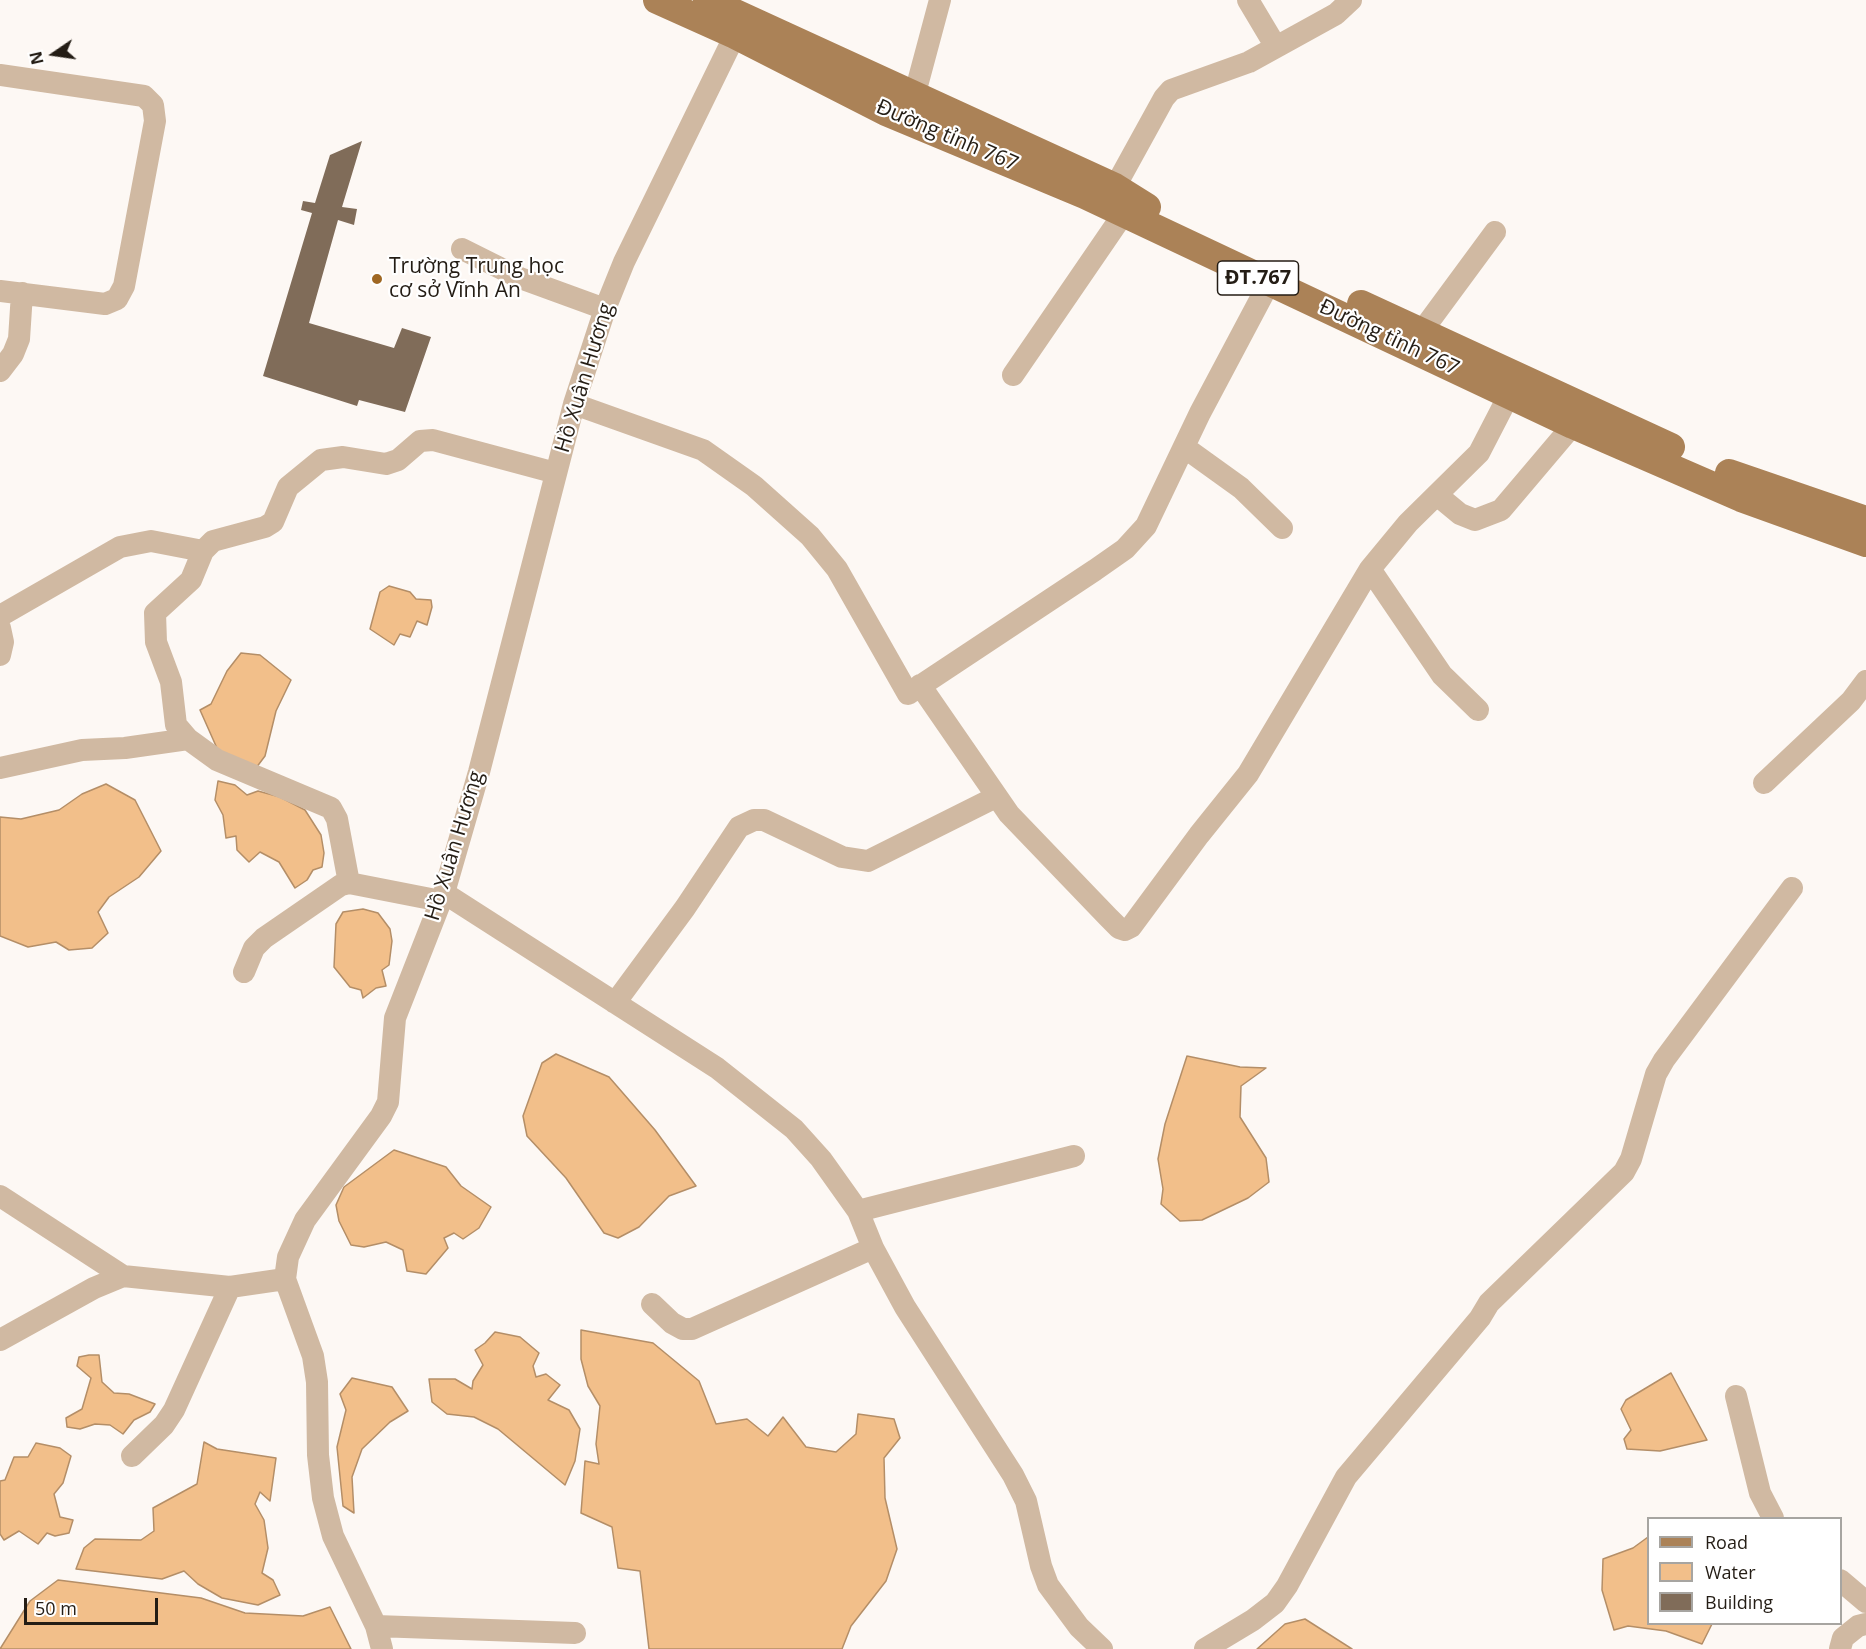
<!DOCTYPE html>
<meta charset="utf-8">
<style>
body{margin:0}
#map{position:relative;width:1866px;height:1649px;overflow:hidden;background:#fdf8f4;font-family:"Open Sans",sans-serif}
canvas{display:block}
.legend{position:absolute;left:1647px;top:1517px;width:195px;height:108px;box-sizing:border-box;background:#fff;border:2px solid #a7a5a1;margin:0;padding:8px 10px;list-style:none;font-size:18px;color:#241d15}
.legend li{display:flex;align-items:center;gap:12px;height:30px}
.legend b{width:30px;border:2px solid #a7a5a1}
.north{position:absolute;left:24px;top:24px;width:60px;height:60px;-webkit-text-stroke:4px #fff;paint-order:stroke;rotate:257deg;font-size:16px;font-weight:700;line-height:24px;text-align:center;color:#241d15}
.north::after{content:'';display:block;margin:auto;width:21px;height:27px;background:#241d15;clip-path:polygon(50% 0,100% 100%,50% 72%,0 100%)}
.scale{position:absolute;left:24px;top:1598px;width:134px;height:27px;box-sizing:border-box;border:3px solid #241d15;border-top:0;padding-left:8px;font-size:18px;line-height:21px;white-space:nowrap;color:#241d15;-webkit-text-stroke:4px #fff;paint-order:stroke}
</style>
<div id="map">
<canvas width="1866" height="1649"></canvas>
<ul class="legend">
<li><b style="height:8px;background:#ab8257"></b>Road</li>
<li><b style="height:16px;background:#f2bf8a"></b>Water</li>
<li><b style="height:16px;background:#806c59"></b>Building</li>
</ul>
<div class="north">N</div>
<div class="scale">50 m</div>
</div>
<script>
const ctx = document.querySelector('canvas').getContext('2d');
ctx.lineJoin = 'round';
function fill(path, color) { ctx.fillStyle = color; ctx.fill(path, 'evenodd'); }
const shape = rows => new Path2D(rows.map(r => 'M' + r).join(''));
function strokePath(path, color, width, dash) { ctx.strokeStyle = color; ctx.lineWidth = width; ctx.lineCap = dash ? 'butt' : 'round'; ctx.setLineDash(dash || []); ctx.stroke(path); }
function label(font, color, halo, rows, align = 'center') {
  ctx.font = font + ' "Open Sans",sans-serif'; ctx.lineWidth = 4.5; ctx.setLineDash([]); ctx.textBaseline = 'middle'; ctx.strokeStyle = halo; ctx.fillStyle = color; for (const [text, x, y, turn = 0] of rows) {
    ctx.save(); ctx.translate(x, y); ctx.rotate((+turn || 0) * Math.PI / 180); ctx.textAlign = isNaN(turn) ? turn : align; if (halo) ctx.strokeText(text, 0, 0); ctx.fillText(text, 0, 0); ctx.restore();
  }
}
const water = shape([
 [389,586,410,592,416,599,431,600,432,607,427,625,417,621,410,637,400,634,394,645,370,629,380,592,389,586],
 [241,653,260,655,291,680,276,711,265,756,256,768,220,755,200,710,211,704,227,671,241,653],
 [218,781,235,785,247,795,258,791,280,797,305,810,321,835,324,853,322,867,313,870,307,880,295,888,279,862,260,852,249,862,237,850,236,836,226,838,223,815,215,800,218,781],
 [106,784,135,800,161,851,139,877,109,897,98,912,108,933,92,948,69,950,56,942,28,947,0,936,0,817,21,819,59,810,82,794,106,784],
 [363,909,378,913,390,929,392,941,389,965,382,970,386,986,376,988,363,998,361,990,350,987,334,967,336,924,343,912,363,909],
 [556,1054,609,1077,655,1130,696,1186,669,1196,639,1227,618,1238,604,1233,566,1178,527,1136,523,1116,542,1063,556,1054],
 [1187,1056,1240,1067,1266,1068,1241,1086,1240,1117,1266,1158,1269,1182,1248,1198,1202,1220,1180,1221,1161,1204,1163,1189,1158,1159,1165,1124,1187,1056],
 [394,1150,446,1167,461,1186,491,1207,479,1228,463,1239,454,1233,444,1238,448,1248,426,1274,407,1271,403,1250,386,1242,364,1247,351,1245,339,1221,336,1205,344,1187,394,1150],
 [581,1330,653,1343,699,1381,716,1424,747,1419,768,1436,783,1417,806,1447,836,1452,856,1434,858,1414,894,1419,900,1438,884,1458,885,1498,897,1549,886,1581,851,1626,842,1649,649,1649,640,1571,618,1568,612,1527,581,1513,585,1461,599,1464,596,1444,600,1406,588,1386,581,1359,581,1330],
 [495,1332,520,1337,539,1353,533,1366,536,1377,546,1374,560,1385,548,1400,569,1410,580,1429,575,1461,565,1485,498,1429,474,1417,447,1414,432,1402,429,1379,455,1379,472,1389,473,1381,483,1365,475,1350,485,1343,495,1332],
 [89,1355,99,1355,102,1382,114,1393,129,1394,155,1404,150,1412,134,1420,123,1434,110,1425,95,1424,80,1429,67,1427,66,1418,82,1409,91,1378,77,1366,79,1357,89,1355],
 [1671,1373,1707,1440,1660,1451,1627,1449,1624,1439,1631,1430,1621,1409,1626,1400,1671,1373],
 [352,1378,392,1387,408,1411,390,1422,362,1449,352,1477,354,1513,343,1506,337,1447,346,1410,340,1394,352,1378],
 [204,1442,217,1449,276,1458,270,1501,260,1492,255,1504,264,1520,268,1548,262,1573,273,1580,280,1595,258,1605,222,1598,198,1584,184,1571,162,1579,76,1569,84,1548,95,1539,141,1540,154,1531,153,1508,197,1484,204,1442],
 [36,1443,60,1448,71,1456,63,1483,54,1494,60,1517,73,1520,69,1533,55,1536,47,1533,38,1544,19,1531,4,1540,0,1534,0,1481,5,1480,14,1457,28,1457,36,1443],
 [1648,1537,1648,1624,1712,1624,1702,1644,1666,1631,1628,1626,1614,1630,1602,1590,1603,1559,1633,1548,1648,1537],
 [58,1580,201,1598,245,1613,303,1616,330,1607,351,1649,0,1649,30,1601,58,1580],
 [1305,1619,1352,1649,1257,1649,1285,1624,1305,1619]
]);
const building = shape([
 [362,141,342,207,357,209,354,225,338,220,309,323,394,348,402,328,431,337,405,412,359,400,357,406,263,376,312,213,301,210,303,201,315,203,330,155]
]);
const minor = shape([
 [1248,0,1276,47],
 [0,75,144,96,153,105,155,121,124,286,117,299,105,304,0,291],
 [914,97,940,0],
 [1115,187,1164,98,1171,90,1249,62,1336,14,1351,0],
 [462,249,520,278,605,309],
 [1422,331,1495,232],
 [0,371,13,354,19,339,22,293],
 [1013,375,1124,213],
 [574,404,703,450,754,486,810,536,837,569,908,694,1095,570,1125,549,1146,526,1200,413,1269,283],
 [1184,447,1241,488,1282,528],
 [1437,495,1460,514,1475,520,1501,510,1573,425],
 [1370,569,1442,675,1478,710],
 [0,616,120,547,151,541,203,551],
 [0,628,3,642,0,655],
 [920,685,1009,814,1108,917,1119,928,1125,930,1131,927,1199,835,1248,774,1370,569,1408,523,1479,453,1510,393],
 [0,768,82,750,125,748,188,739],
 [1764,783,1851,701,1866,681],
 [349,883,337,819,331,808,217,760,188,739,176,725,171,682,156,642,155,613,191,580,203,551,213,541,265,527,273,522,288,487,321,460,343,457,386,464,398,460,420,441,433,440,556,473],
 [444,893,717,1068,794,1129,821,1159,858,1211,873,1248,905,1307,1013,1475,1026,1501,1041,1566,1048,1585,1079,1627,1102,1649],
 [244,972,254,948,264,938,341,885,349,883,441,901],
 [615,1003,685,908,739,827,754,820,764,820,842,857,868,861,996,797],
 [0,1196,123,1276],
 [858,1211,1074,1156],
 [652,1304,672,1323,683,1329,692,1329,873,1248],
 [0,1340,94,1288,123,1276,230,1287,285,1279],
 [1736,1396,1760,1493,1773,1518],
 [132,1456,164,1425,174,1410,230,1287],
 [1840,1580,1866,1602],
 [376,1626,575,1633],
 [382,1649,376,1626,333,1536,323,1498,318,1455,317,1382,313,1356,285,1279,288,1257,305,1220,381,1116,388,1102,395,1018,444,893,479,772,574,404,605,309,624,262,735,35],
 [1205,1649,1253,1620,1275,1603,1287,1586,1346,1477,1480,1318,1489,1303,1624,1172,1631,1159,1656,1074,1664,1060,1792,888],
 [1840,1649,1843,1638,1858,1626,1866,1624]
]);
const major = shape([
 [657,0,735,35,886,112,1085,195,1573,425,1741,498,1866,543],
 [707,0,1115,187,1147,207],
 [1361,304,1671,447],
 [1729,473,1866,520]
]);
const markers = [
 [377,279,6,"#9f6723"]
];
const shields = [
 [1258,278,81]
];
const shieldNames = [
 ["ĐT.767",1258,278]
];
const streetNames = [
 ["Đường tỉnh 767",947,136,23],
 ["Đường tỉnh 767",1389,338,25],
 ["Hồ Xuân Hương",585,378,-73],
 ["Hồ Xuân Hương",455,846,-73]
];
const poiNames = [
 ["Trường Trung học",389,267],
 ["cơ sở Vĩnh An",389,291]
];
fill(water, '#f2bf8a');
strokePath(water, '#b48e67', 1.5);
fill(building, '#806c59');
strokePath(minor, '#d0b9a2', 22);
strokePath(major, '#ab8257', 28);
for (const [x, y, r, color] of markers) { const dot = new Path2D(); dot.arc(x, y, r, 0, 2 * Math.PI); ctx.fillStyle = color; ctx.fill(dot); strokePath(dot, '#fff', 2); }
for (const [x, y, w] of shields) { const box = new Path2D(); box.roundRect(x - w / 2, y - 17, w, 34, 4.5); ctx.fillStyle = '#fff'; ctx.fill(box); strokePath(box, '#241d15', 1.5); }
label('bold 20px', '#241d15', null, shieldNames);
label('21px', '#241d15', '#fff', streetNames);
label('21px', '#241d15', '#fff', poiNames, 'left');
</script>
